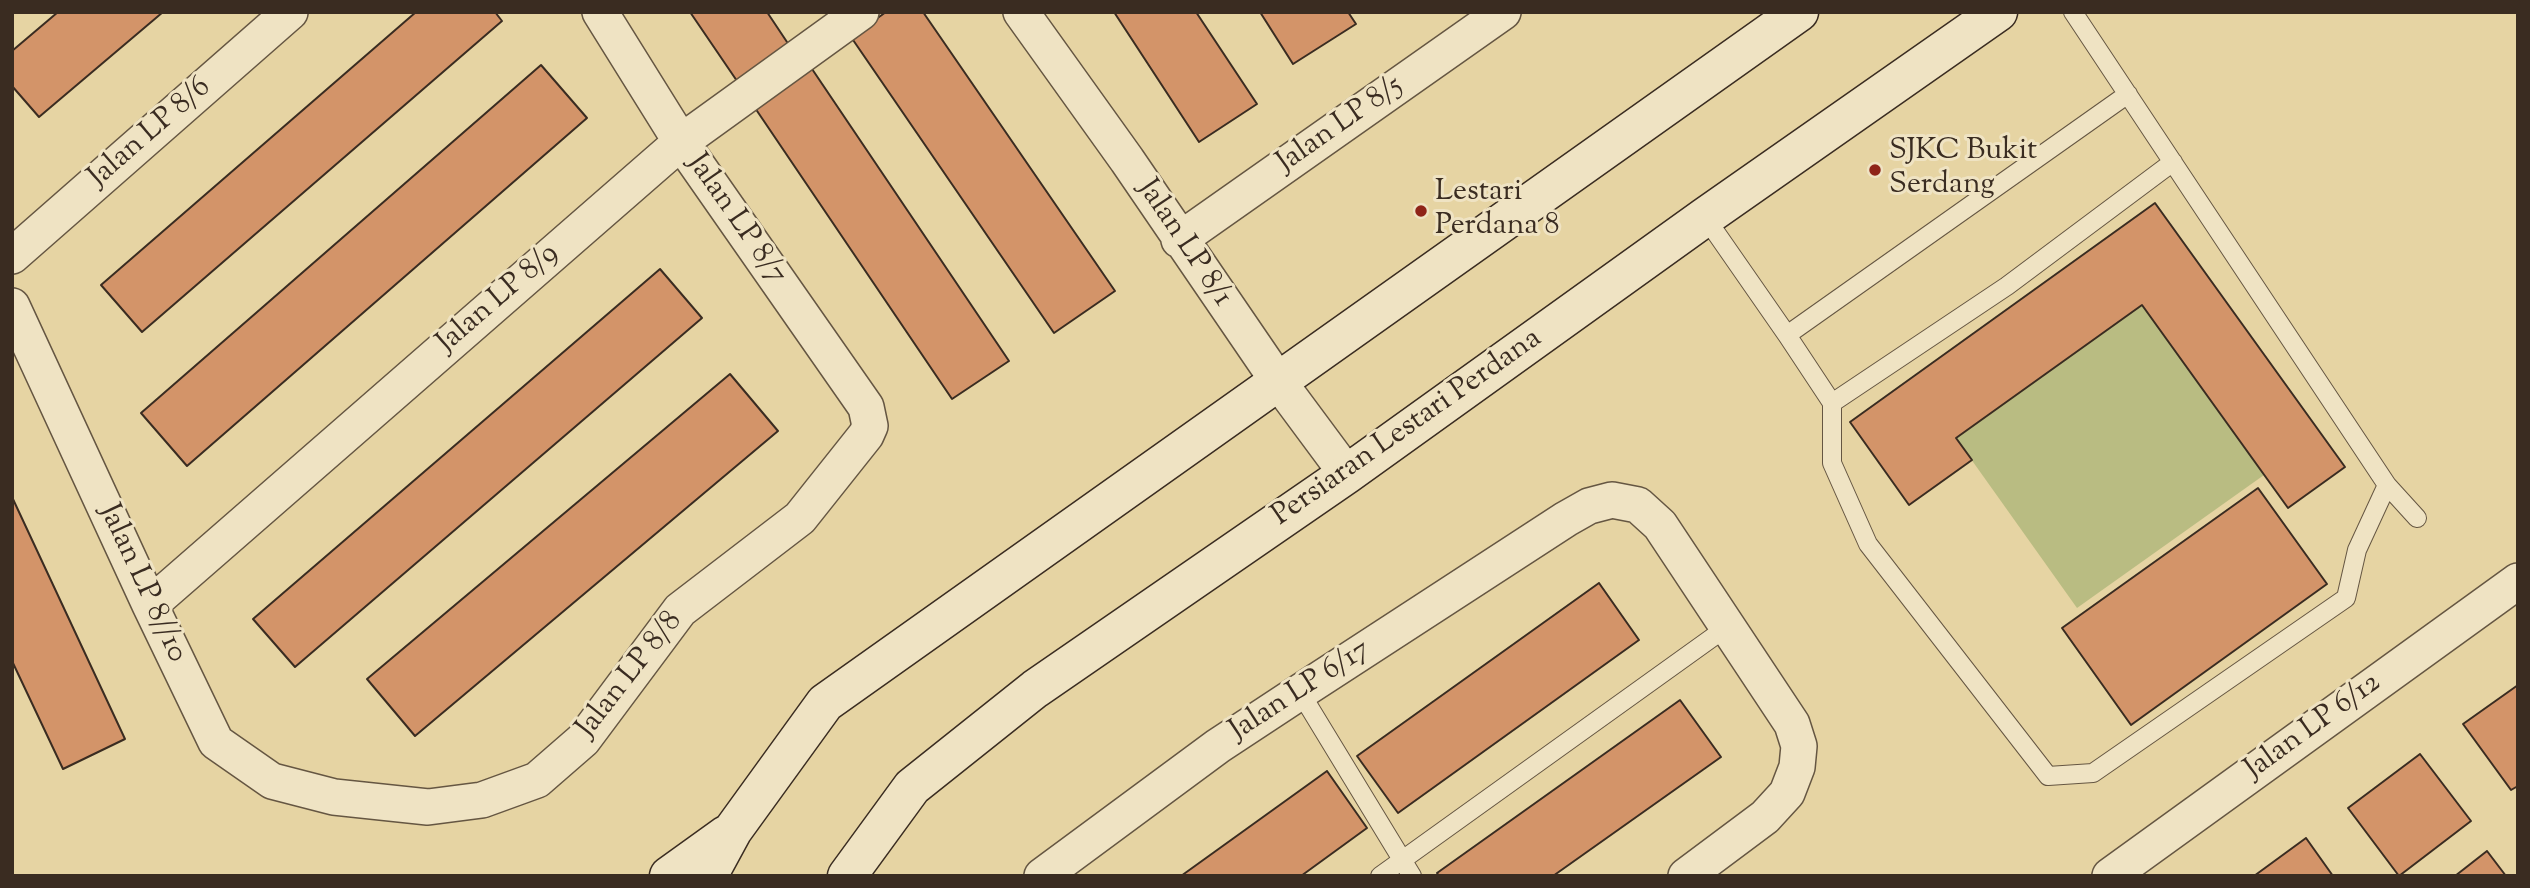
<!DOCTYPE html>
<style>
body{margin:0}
#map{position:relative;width:2530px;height:888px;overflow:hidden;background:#e6d4a3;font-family:"Sorts Mill Goudy",serif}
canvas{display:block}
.frame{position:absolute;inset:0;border:14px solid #3a2c21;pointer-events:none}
</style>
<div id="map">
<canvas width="2530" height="888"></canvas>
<div class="frame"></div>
</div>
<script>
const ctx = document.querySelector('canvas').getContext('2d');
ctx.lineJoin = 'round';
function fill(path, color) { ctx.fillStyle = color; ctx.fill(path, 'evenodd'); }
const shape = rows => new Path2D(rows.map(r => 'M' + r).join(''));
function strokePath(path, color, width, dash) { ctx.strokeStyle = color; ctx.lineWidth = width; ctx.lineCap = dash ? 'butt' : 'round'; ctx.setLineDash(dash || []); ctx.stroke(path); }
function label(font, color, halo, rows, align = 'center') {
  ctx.font = font + ' "Sorts Mill Goudy",serif'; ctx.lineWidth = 6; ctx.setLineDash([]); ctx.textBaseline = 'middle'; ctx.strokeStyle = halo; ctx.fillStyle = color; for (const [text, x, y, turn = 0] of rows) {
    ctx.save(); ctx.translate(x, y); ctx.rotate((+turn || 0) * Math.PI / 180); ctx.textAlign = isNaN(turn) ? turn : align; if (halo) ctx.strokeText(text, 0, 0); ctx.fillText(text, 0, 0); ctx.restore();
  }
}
const green = shape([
 [2142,305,2264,475,2077,608,1956,438]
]);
const building = shape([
 [58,12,163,12,39,117,12,86,12,51,58,12],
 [416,12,495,12,502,21,142,332,101,285,416,12],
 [690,12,767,12,789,45,737,81,690,12],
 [886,12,923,12,1115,291,1054,333,851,37,886,12],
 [1114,12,1196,12,1257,104,1199,142,1114,12],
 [1260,12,1348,12,1356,24,1293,64,1260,12],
 [808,63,1009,361,952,399,751,102,808,63],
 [541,65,587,118,187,466,141,413,541,65],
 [2155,203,2345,467,2288,508,2142,305,1956,438,1972,460,1909,505,1850,422,2155,203],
 [660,269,702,318,295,667,253,619,660,269],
 [730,374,778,431,415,736,367,679,730,374],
 [2258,488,2327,584,2131,725,2062,628,2258,488],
 [12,497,125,739,63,769,12,661,12,497],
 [1599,583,1639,640,1398,813,1357,756,1599,583],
 [2518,685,2518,786,2511,790,2463,724,2518,685],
 [1680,700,1721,757,1553,876,1439,876,1437,873,1680,700],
 [2420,754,2471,821,2399,876,2348,808,2420,754],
 [1327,771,1367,828,1301,876,1181,876,1327,771],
 [2306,838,2333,876,2254,876,2306,838],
 [2487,851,2506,876,2455,876,2487,851]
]);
const lane = shape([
 [2073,12,2387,485,2417,518],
 [2128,94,1787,335,1832,403,1832,463,1868,544,2048,776,2093,773,2346,598,2357,550,2387,485],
 [1705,217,1787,335],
 [1832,403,2007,286,2173,162],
 [1300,692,1412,876],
 [1380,876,1727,627]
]);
const street = shape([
 [1021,12,1127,160,1278,381,1347,474],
 [1179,240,1503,12],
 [12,256,290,12],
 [12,306,150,605,216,742,272,781,334,797,428,807,482,800,537,780,583,740,680,610,800,518,866,435,870,426,866,407,681,142,600,12],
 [150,605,681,142,861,12],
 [1042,876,1218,746,1300,692,1566,519,1589,506,1612,500,1638,505,1660,525,1792,724,1799,746,1797,767,1787,793,1765,817,1686,876],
 [2110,876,2518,581]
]);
const secondary = shape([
 [669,876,726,835],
 [708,876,733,830,825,703,1799,12],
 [847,876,912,787,1035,689,1347,474,1705,217,1998,12]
]);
const markers = [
 [1875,170,7,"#8f2418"],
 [1421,211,7,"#8f2418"]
];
const streetNames = [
 ["Jalan LP 8/5",1341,126,-35],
 ["Jalan LP 8/6",151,134,-41],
 ["Jalan LP 8/7",735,220,55],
 ["Jalan LP 8/1",1183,244,56],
 ["Jalan LP 8/9",499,300,-41],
 ["Persiaran Lestari Perdana",1408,429,-35],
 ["Jalan LP 8//10",141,584,65],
 ["Jalan LP 8/8",631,676,-52],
 ["Jalan LP 6/17",1301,692,-33],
 ["Jalan LP 6/12",2314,728,-36]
];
const poiNames = [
 ["SJKC Bukit",1889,153],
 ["Serdang",1889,187],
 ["Lestari",1435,194],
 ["Perdana 8",1435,228]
];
fill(green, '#b9bc82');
fill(building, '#d39469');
strokePath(building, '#3a2c21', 2);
strokePath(lane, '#655642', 20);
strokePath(street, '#655642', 38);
strokePath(secondary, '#3a2c21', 41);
strokePath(lane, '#efe3c3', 18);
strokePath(street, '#efe3c3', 35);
strokePath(secondary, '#efe3c3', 38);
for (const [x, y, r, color] of markers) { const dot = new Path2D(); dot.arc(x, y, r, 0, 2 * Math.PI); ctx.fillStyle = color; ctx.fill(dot); strokePath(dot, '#efe3c3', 2.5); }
label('30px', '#3a2c21', '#efe3c3', streetNames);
label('30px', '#3a2c21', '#efe3c3', poiNames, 'left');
</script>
